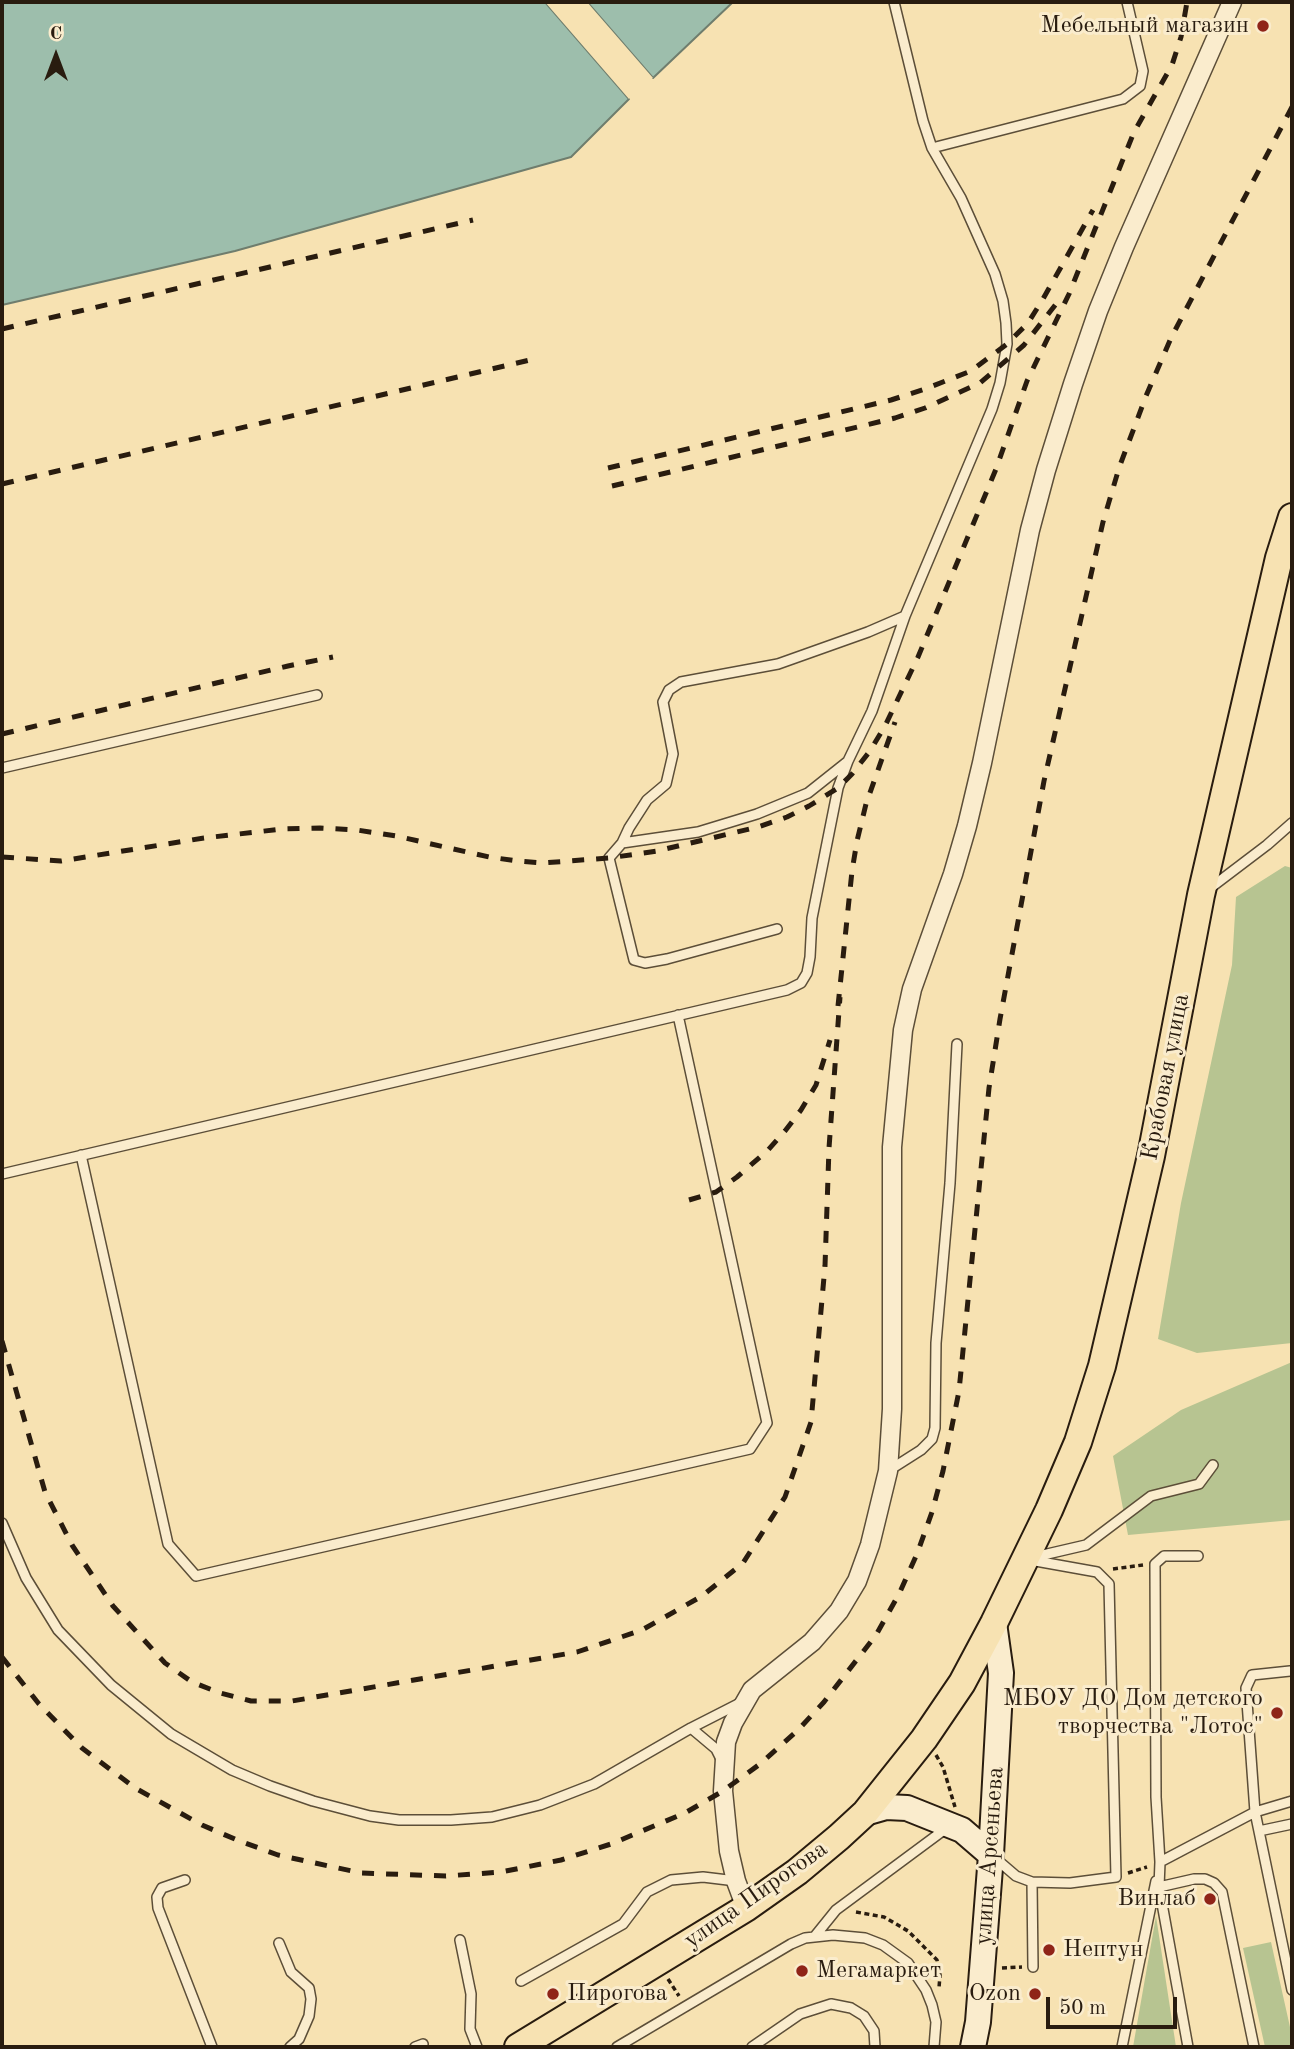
<!DOCTYPE html>
<meta charset="utf-8">
<style>
body{margin:0}
#map{position:relative;width:1294px;height:2049px;overflow:hidden;background:#f7e2b2;font-family:"Old Standard TT",serif}
canvas{display:block}
.frame{position:absolute;inset:0;border:4px solid #291c0f;pointer-events:none}
.north{position:absolute;left:21px;top:21px;width:70px;height:70px;-webkit-text-stroke:5px #faeccd;paint-order:stroke;rotate:0deg;font-size:19px;font-weight:700;line-height:28px;text-align:center;color:#291c0f}
.north::after{content:'';display:block;margin:auto;width:24px;height:32px;background:#291c0f;clip-path:polygon(50% 0,100% 100%,50% 72%,0 100%)}
.scale{position:absolute;left:1046px;top:1997px;width:131px;height:32px;box-sizing:border-box;border:4px solid #291c0f;border-top:0;padding-left:9px;font-size:21px;line-height:24px;white-space:nowrap;color:#291c0f;-webkit-text-stroke:5px #faeccd;paint-order:stroke}
</style>
<div id="map">
<canvas width="1294" height="2049"></canvas>
<div class="frame"></div>
<div class="north">С</div>
<div class="scale">50 m</div>
</div>
<script>
const ctx = document.querySelector('canvas').getContext('2d');
ctx.lineJoin = 'round';
function fill(path, color) { ctx.fillStyle = color; ctx.fill(path, 'evenodd'); }
const shape = rows => new Path2D(rows.map(r => 'M' + r).join(''));
function strokePath(path, color, width, dash) { ctx.strokeStyle = color; ctx.lineWidth = width; ctx.lineCap = dash ? 'butt' : 'round'; ctx.setLineDash(dash || []); ctx.stroke(path); }
function label(font, color, halo, rows, align = 'center') {
  ctx.font = font + ' "Old Standard TT",serif'; ctx.lineWidth = 6; ctx.setLineDash([]); ctx.textBaseline = 'middle'; ctx.strokeStyle = halo; ctx.fillStyle = color; for (const [text, x, y, turn = 0] of rows) {
    ctx.save(); ctx.translate(x, y); ctx.rotate((+turn || 0) * Math.PI / 180); ctx.textAlign = isNaN(turn) ? turn : align; if (halo) ctx.strokeText(text, 0, 0); ctx.fillText(text, 0, 0); ctx.restore();
  }
}
const green = shape([
 [1285,866,1292,868,1292,1343,1197,1353,1158,1339,1181,1203,1232,965,1236,897],
 [1292,1362,1292,1520,1128,1535,1113,1456,1181,1410],
 [1156,1916,1176,2047,1133,2047],
 [1271,1942,1292,2036,1292,2047,1265,2047,1243,1948]
]);
const water = shape([
 [2,2,545,2,629,99,571,157,235,251,2,305,2,2],
 [587,2,733,2,653,78,587,2]
]);
const pier = shape([
 [545,2,549,2,632,96,629,99],
 [583,2,587,2,653,78,650,80]
]);
const path = shape([
 [1113,1569,1143,1565],
 [936,1755,943,1767,955,1807],
 [1128,1873,1147,1867],
 [856,1912,884,1917,908,1931,937,1960,940,1975,939,1988],
 [1002,1968,1022,1967],
 [668,1979,679,1996]
]);
const lane = shape([
 [932,148,1123,99,1140,86,1143,71,1127,2],
 [2,768,317,695],
 [622,843,698,832,757,814,808,793,847,762],
 [1209,889,1267,845,1292,823],
 [777,929,667,959,645,963,634,960,609,858,622,843,629,828,647,800,666,784,673,754,663,702,669,690,681,682,778,664,868,632,905,616],
 [81,1155,168,1544,196,1576,750,1449,767,1423,678,1015],
 [2,1174,787,990,801,983,807,973,810,957,812,918,838,788,848,761,872,711,905,616,992,409,1000,383,1007,344,1006,323,1003,301,995,274,961,198,932,148,923,121,894,2],
 [888,1471,921,1450,932,1439,935,1428,936,1343,950,1183,957,1044],
 [2,1523,26,1578,58,1630,111,1685,171,1734,232,1770,270,1786,313,1801,370,1816,399,1820,451,1820,492,1817,540,1805,594,1784,691,1728,742,1702],
 [1030,1558,1086,1545,1151,1496,1199,1484,1213,1465],
 [1290,1671,1252,1675,1246,1688,1255,1812,1292,1990],
 [691,1728,716,1749,721,1759],
 [1259,1831,1292,1824],
 [995,1858,1016,1876,1032,1882,1070,1883,1116,1877,1109,1584,1097,1572,1030,1560],
 [1160,1862,1255,1812,1292,1801],
 [185,1880,162,1888,157,1897,158,1908,212,2047],
 [1032,1882,1033,1967],
 [1159,1887,1194,1879,1205,1879,1214,1883,1222,1892,1254,2047],
 [815,1936,836,1910,948,1827],
 [460,1940,471,1994,470,2029,477,2047],
 [279,1943,291,1972,309,1988,311,1999,309,2016,299,2039,290,2047],
 [521,1981,623,1924,647,1892,671,1880,703,1877,736,1881],
 [415,2047,423,2044],
 [617,2047,791,1944,805,1938,833,1935,865,1938,883,1945,908,1963,926,1990,932,2005,936,2022,934,2047],
 [752,2047,800,2014,831,2004,851,2008,864,2016,874,2031,875,2047],
 [1122,2047,1156,1881],
 [1188,2047,1159,1887,1160,1862,1156,1797,1155,1564,1164,1556,1198,1556]
]);
const street = shape([
 [746,1908,736,1881,729,1851,723,1791,726,1742,733,1723,752,1690,812,1642,839,1611,857,1581,870,1545,888,1471,892,1409,892,1147,903,1030,912,989,953,874,967,826,982,763,1030,530,1046,470,1073,384,1098,311,1124,247,1232,2]
]);
const secondary = shape([
 [865,1813,886,1807,907,1808,962,1830,991,1855],
 [973,2047,978,2022,991,1855,1001,1673,994,1623]
]);
const primary = shape([
 [518,2047,746,1908,797,1872,839,1837,865,1813,924,1739,962,1683,994,1623,1049,1510,1078,1442,1102,1366,1151,1156,1201,895,1279,558,1292,517]
]);
const rail = shape([
 [2,329,473,220],
 [608,468,891,400,925,389,971,371,1007,344,1028,323,1043,299,1093,210],
 [2,484,530,360],
 [612,486,895,418,925,408,980,383,1024,345,1056,304],
 [2,734,288,666,333,657],
 [2,857,61,861,204,838,282,829,320,828,357,830,396,836,489,857,517,861,542,863,609,858,657,851,758,827,787,817,809,806,838,788,852,774,870,751,885,726,918,657,996,469,1027,381,1069,294,1134,132,1172,65,1181,37,1187,2],
 [838,1006,852,871,857,841,866,804,895,722],
 [689,1200,716,1192,737,1177,768,1150,785,1131,801,1110,816,1085,830,1040],
 [2,1341,45,1492,72,1545,113,1606,165,1663,192,1682,220,1693,251,1701,292,1701,577,1652,642,1630,702,1596,743,1563,785,1497,811,1422,825,1266,829,1148,840,997],
 [2,1657,39,1704,82,1748,135,1788,202,1825,237,1840,278,1855,361,1873,446,1876,501,1872,561,1860,611,1844,685,1813,723,1791,760,1764,798,1730,824,1702,876,1635,899,1594,917,1554,932,1512,943,1471,959,1391,989,1088,1000,1019,1044,781,1103,522,1119,468,1146,396,1171,338,1292,107]
]);
const markers = [
 [1263,26,7,"#8f2418"],
 [1277,1713,7,"#8f2418"],
 [1210,1899,7,"#8f2418"],
 [1049,1950,7,"#8f2418"],
 [802,1971,7,"#8f2418"],
 [553,1994,7,"#8f2418"],
 [1035,1994,7,"#8f2418"]
];
const poiNames = [
 ["Мебельный магазин",1249,26],
 ["МБОУ ДО Дом детского",1263,1699],
 ["творчества \"Лотос\"",1263,1727],
 ["Винлаб",1196,1899],
 ["Нептун",1063,1950,"left"],
 ["Мегамаркет",816,1971,"left"],
 ["Пирогова",567,1994,"left"],
 ["Ozon",1021,1994]
];
const streetNames = [
 ["Крабовая улица",1166,1077,-79],
 ["улица Арсеньева",990,1856,-86],
 ["улица Пирогова",756,1895,-35]
];
fill(green, '#b7c491');
fill(water, '#9dbeac');
strokePath(water, '#6f7d6d', 2);
fill(pier, '#f7e2b2');
strokePath(lane, '#5c4e38', 12);
strokePath(street, '#5c4e38', 21);
strokePath(secondary, '#291c0f', 28);
strokePath(primary, '#291c0f', 30);
strokePath(path, '#291c0f', 3.5, [5, 3.5]);
strokePath(lane, '#faeccd', 9);
strokePath(street, '#faeccd', 18);
strokePath(secondary, '#faeccd', 24);
strokePath(primary, '#f7e2b2', 26);
strokePath(rail, '#291c0f', 5, [12, 12]);
for (const [x, y, r, color] of markers) { const dot = new Path2D(); dot.arc(x, y, r, 0, 2 * Math.PI); ctx.fillStyle = color; ctx.fill(dot); strokePath(dot, '#faeccd', 2.5); }
label('24px', '#291c0f', '#faeccd', poiNames, 'right');
label('24px', '#291c0f', '#faeccd', streetNames);
</script>
